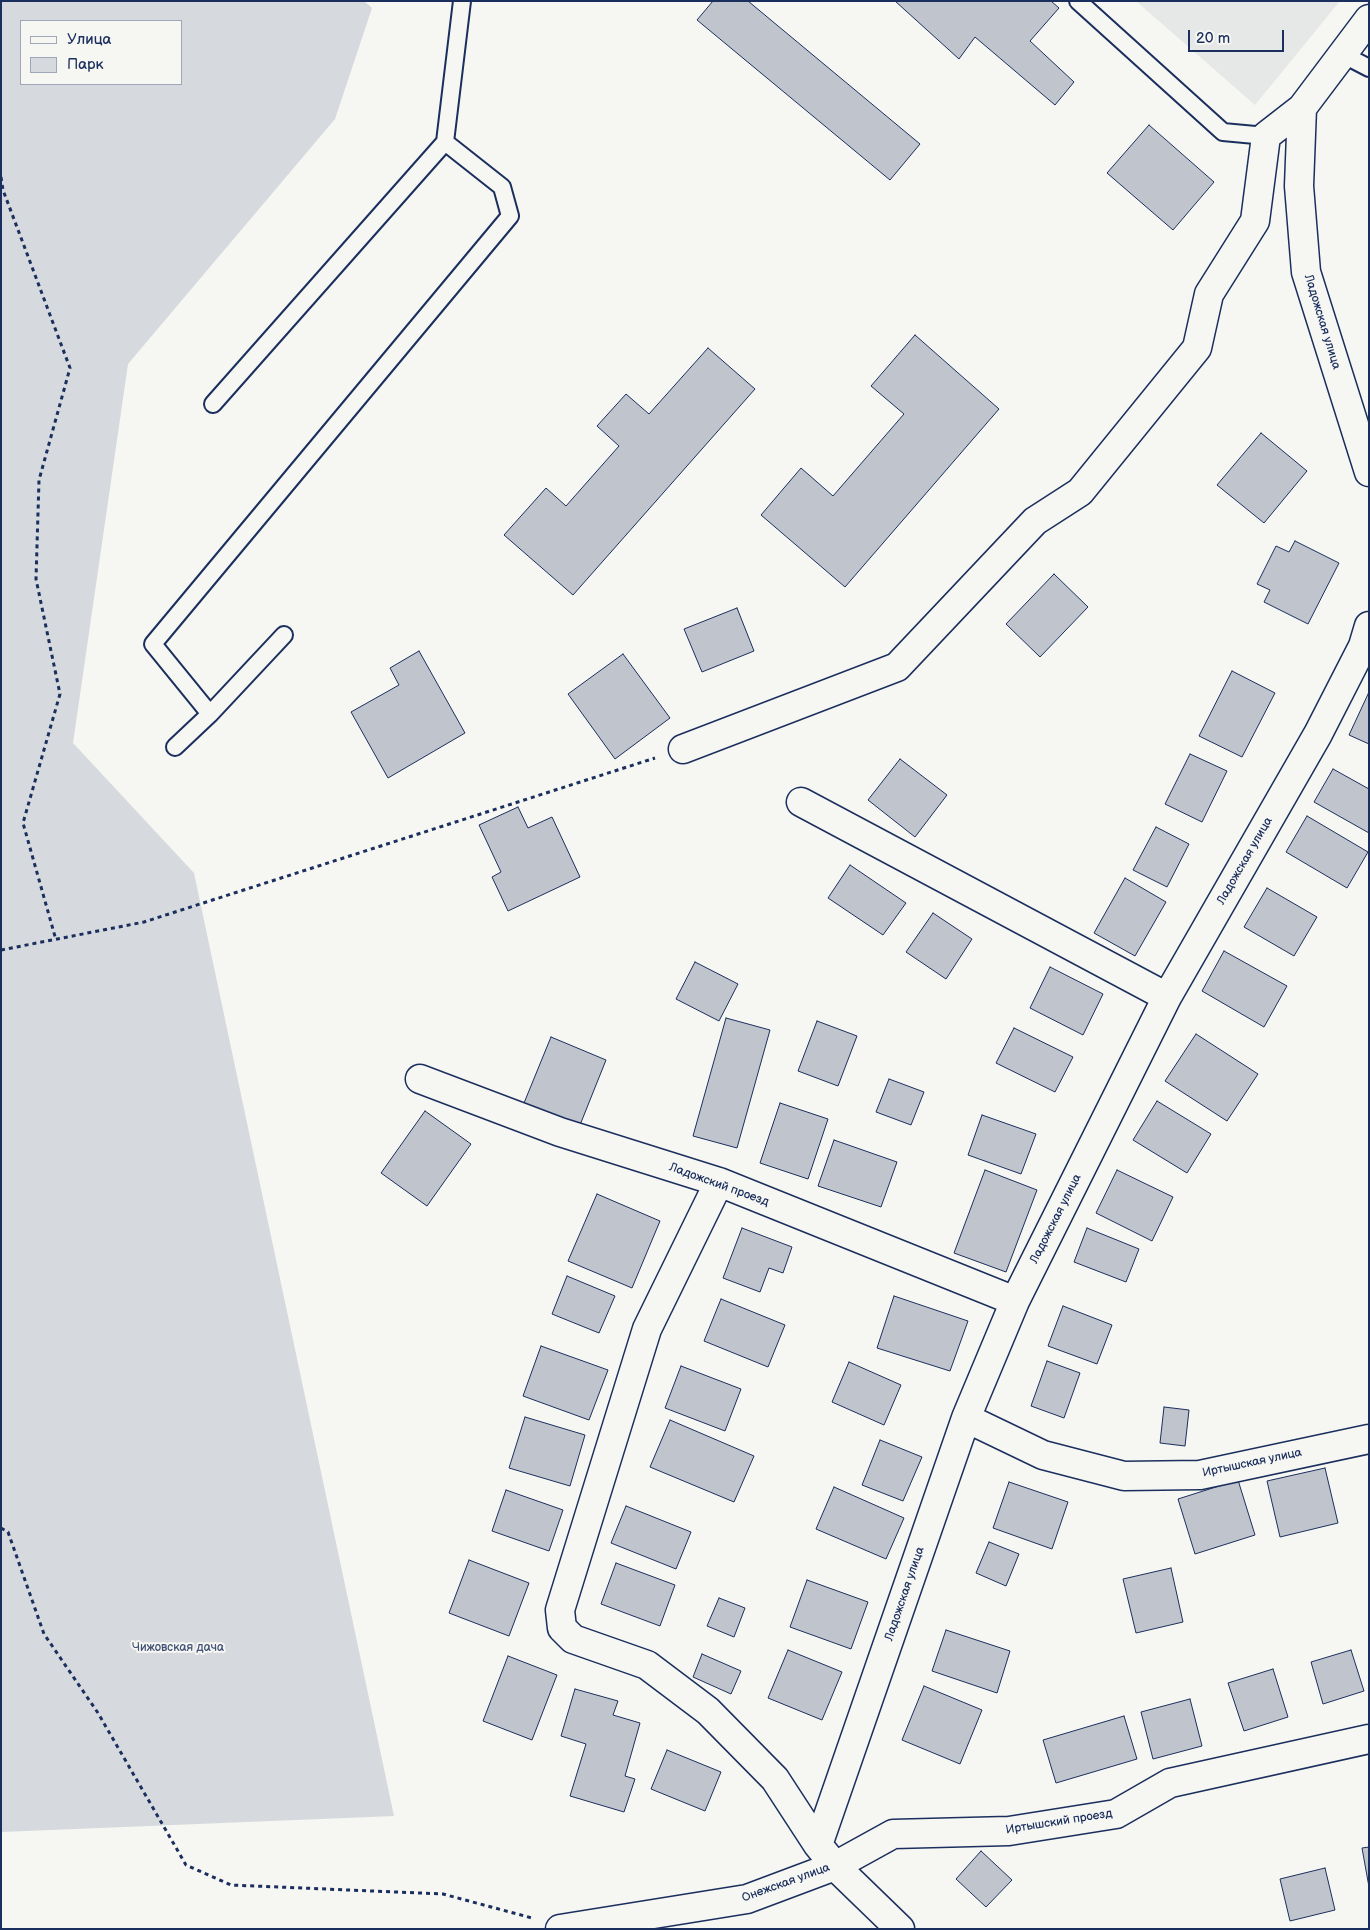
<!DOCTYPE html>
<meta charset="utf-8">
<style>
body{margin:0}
#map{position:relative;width:1370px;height:1930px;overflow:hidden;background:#f6f6f2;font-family:"Balsamiq Sans",sans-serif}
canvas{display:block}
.frame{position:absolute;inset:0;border:2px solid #1b2f5e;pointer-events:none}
.legend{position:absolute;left:20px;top:20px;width:162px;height:65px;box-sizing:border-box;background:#f6f6f2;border:1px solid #9ea6b7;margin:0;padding:6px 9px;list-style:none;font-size:15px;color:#1b2f5e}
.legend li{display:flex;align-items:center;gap:10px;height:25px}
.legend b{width:25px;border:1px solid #9ea6b7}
.scale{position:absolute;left:1188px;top:30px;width:96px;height:22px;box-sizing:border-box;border:2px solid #1b2f5e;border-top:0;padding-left:6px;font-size:15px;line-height:18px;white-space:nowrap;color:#1b2f5e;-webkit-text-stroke:4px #f6f6f2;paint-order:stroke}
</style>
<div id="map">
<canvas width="1370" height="1930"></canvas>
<div class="frame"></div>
<ul class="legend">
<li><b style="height:6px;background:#f6f6f2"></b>Улица</li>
<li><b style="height:14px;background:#d6d9dd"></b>Парк</li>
</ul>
<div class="scale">20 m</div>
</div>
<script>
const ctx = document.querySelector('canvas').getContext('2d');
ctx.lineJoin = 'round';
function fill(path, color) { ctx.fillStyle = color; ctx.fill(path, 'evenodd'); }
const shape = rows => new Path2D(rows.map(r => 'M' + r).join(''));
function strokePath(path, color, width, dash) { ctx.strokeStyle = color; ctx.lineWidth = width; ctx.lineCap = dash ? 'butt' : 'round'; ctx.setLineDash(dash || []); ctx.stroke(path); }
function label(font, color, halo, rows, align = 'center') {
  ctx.font = font + ' "Balsamiq Sans",sans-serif'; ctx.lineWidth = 4; ctx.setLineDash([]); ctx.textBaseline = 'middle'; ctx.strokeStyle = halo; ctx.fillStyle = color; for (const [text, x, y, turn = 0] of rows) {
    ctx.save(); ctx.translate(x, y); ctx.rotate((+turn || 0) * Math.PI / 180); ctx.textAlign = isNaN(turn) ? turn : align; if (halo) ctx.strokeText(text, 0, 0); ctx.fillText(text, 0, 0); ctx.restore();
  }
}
const built = shape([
 [1136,1,1340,1,1255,105]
]);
const green = shape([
 [1,1,364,1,372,8,335,119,128,364,73,743,194,873,394,1816,1,1832],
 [21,21,181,21,181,84,21,84]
]);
const building = shape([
 [713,1,748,1,920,144,890,180,697,20,713,1],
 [895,1,1051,1,1059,8,1030,41,1074,82,1055,105,975,37,959,59,895,1],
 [1149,125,1214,182,1173,230,1107,173,1149,125],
 [915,335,999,409,845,587,761,515,801,468,833,496,904,414,871,386,915,335],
 [708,348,755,389,573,595,504,535,546,488,566,506,619,446,597,426,626,394,649,414,708,348],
 [1261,433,1307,471,1264,523,1217,485,1261,433],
 [1295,541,1339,563,1308,624,1264,602,1270,590,1257,584,1276,546,1289,552,1295,541],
 [1054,574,1088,607,1040,657,1006,624,1054,574],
 [737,608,754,651,702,672,684,629,737,608],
 [419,651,465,733,388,778,351,712,399,685,390,668,419,651],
 [623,654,670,718,615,759,568,694,623,654],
 [1232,671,1275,693,1242,757,1199,736,1232,671],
 [1369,692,1369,744,1349,735,1369,692],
 [1190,754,1227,771,1202,822,1165,804,1190,754],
 [900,759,947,795,915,837,868,800,900,759],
 [1333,769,1369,789,1369,833,1314,802,1333,769],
 [518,807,528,828,552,817,580,877,508,911,492,877,501,872,479,825,518,807],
 [1307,816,1368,852,1347,888,1286,852,1307,816],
 [1156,827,1189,844,1167,887,1133,870,1156,827],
 [850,865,906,903,883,935,828,898,850,865],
 [1125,878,1166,902,1135,956,1094,933,1125,878],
 [1267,888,1317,917,1294,956,1244,927,1267,888],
 [933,913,972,939,946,979,906,952,933,913],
 [1224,951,1287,986,1264,1027,1202,991,1224,951],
 [695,962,738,984,719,1021,676,999,695,962],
 [1050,967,1103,994,1083,1035,1030,1008,1050,967],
 [726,1018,770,1030,737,1148,693,1136,726,1018],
 [817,1021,857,1036,838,1086,798,1071,817,1021],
 [1014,1028,1073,1057,1055,1092,996,1063,1014,1028],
 [1196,1034,1258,1074,1227,1121,1165,1081,1196,1034],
 [551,1037,606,1060,580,1125,524,1103,551,1037],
 [889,1079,924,1092,911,1125,876,1112,889,1079],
 [1157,1101,1211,1134,1187,1173,1133,1140,1157,1101],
 [780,1103,828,1119,808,1179,760,1163,780,1103],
 [425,1111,471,1144,427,1206,381,1173,425,1111],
 [982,1115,1036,1134,1021,1174,968,1155,982,1115],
 [834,1140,897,1162,881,1207,818,1186,834,1140],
 [985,1170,1037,1190,1006,1272,954,1253,985,1170],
 [1117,1170,1173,1197,1152,1241,1096,1213,1117,1170],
 [597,1194,660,1221,632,1288,568,1261,597,1194],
 [742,1228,792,1247,783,1273,769,1268,760,1292,723,1278,742,1228],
 [1087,1228,1139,1249,1126,1282,1074,1262,1087,1228],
 [567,1276,615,1296,599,1333,552,1314,567,1276],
 [894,1296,968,1321,950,1371,877,1348,894,1296],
 [721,1299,785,1325,768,1367,704,1341,721,1299],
 [1063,1306,1112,1325,1097,1364,1048,1346,1063,1306],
 [541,1346,608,1370,589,1420,523,1396,541,1346],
 [1047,1361,1080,1373,1064,1418,1031,1406,1047,1361],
 [849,1362,901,1385,884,1425,832,1402,849,1362],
 [681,1366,741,1389,725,1431,665,1408,681,1366],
 [1164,1407,1189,1410,1185,1446,1160,1443,1164,1407],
 [525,1417,585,1435,570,1486,509,1468,525,1417],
 [670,1420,754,1456,734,1502,650,1467,670,1420],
 [880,1440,922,1457,903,1501,862,1485,880,1440],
 [1325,1468,1338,1523,1280,1537,1267,1481,1325,1468],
 [1238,1480,1255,1535,1195,1554,1178,1499,1238,1480],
 [1009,1482,1068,1502,1052,1549,993,1528,1009,1482],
 [834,1487,904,1518,886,1559,816,1529,834,1487],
 [506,1490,563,1510,549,1551,492,1531,506,1490],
 [626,1506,691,1532,676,1569,611,1543,626,1506],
 [989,1542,1019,1554,1006,1586,976,1573,989,1542],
 [469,1560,529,1583,509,1636,449,1613,469,1560],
 [616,1563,675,1585,660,1626,601,1604,616,1563],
 [1171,1568,1183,1622,1136,1633,1123,1579,1171,1568],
 [807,1580,868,1602,851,1649,790,1627,807,1580],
 [719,1598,745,1608,734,1637,707,1626,719,1598],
 [946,1630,1010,1651,997,1693,932,1671,946,1630],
 [788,1650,842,1672,822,1720,768,1698,788,1650],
 [1351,1650,1364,1691,1323,1704,1311,1662,1351,1650],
 [702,1654,741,1671,731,1694,693,1677,702,1654],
 [508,1656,557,1675,532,1740,483,1721,508,1656],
 [1273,1669,1288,1717,1244,1731,1228,1683,1273,1669],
 [924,1686,982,1710,960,1764,902,1740,924,1686],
 [575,1689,618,1701,613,1715,640,1723,625,1776,635,1779,624,1812,570,1796,586,1744,561,1736,575,1689],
 [1190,1699,1202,1746,1153,1759,1141,1712,1190,1699],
 [1124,1716,1137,1759,1056,1783,1043,1740,1124,1716],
 [667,1750,721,1772,705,1811,651,1789,667,1750],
 [1369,1847,1369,1887,1362,1848,1369,1847],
 [981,1851,1012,1880,986,1907,956,1879,981,1851],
 [1325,1868,1335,1910,1290,1921,1280,1879,1325,1868]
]);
const path = shape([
 [1,177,3,190,70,368,39,480,36,579,60,694,23,823,56,940],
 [1,950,144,922,655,758],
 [1,1528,8,1532,44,1634,98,1713,186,1865,231,1885,443,1894,532,1918]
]);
const lane = shape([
 [1078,1,1223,132,1266,136],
 [1342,54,1369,68],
 [213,404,445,142,462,1],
 [210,714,153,644,510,216,502,187,445,142],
 [175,747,210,714,284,635]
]);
const street = shape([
 [1302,108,1299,186,1306,272,1369,472],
 [683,749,897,667,1035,521,1080,492,1197,348,1209,294,1255,221,1266,136,1302,108,1369,19],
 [801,802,1167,997],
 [420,1079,560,1132,719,1182,1015,1301],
 [719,1182,647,1329,560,1610,562,1628,573,1639,647,1665,708,1711,775,1779,818,1845,835,1866,900,1929],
 [966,1418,1043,1455,1124,1476,1200,1475,1369,1439],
 [818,1845,966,1418,1015,1301,1167,997,1318,734,1363,646,1369,626],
 [560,1929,747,1899,835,1866,893,1834,1009,1831,1116,1814,1170,1783,1369,1739]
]);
const streetNames = [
 ["Ладожская улица",1322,322,73],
 ["Ладожская улица",1245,861,-60],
 ["Ладожский проезд",719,1185,20],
 ["Ладожская улица",1056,1219,-63],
 ["Иртышская улица",1252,1463,-12],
 ["Ладожская улица",905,1594,-71],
 ["Иртышский проезд",1059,1822,-9],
 ["Онежская улица",786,1883,-20]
];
const parkNames = [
 ["Чижовская дача",178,1648]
];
fill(built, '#e6e7e7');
fill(green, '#d6d9dd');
fill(building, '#c0c4cd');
strokePath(building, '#1b2f5e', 1);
strokePath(lane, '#1b2f5e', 20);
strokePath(street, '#1b2f5e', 31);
strokePath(path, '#1b2f5e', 3, [4, 4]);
strokePath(lane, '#f6f6f2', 16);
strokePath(street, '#f6f6f2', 28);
label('12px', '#1b2f5e', '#f6f6f2', streetNames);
label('12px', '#405177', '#f6f6f2', parkNames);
</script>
